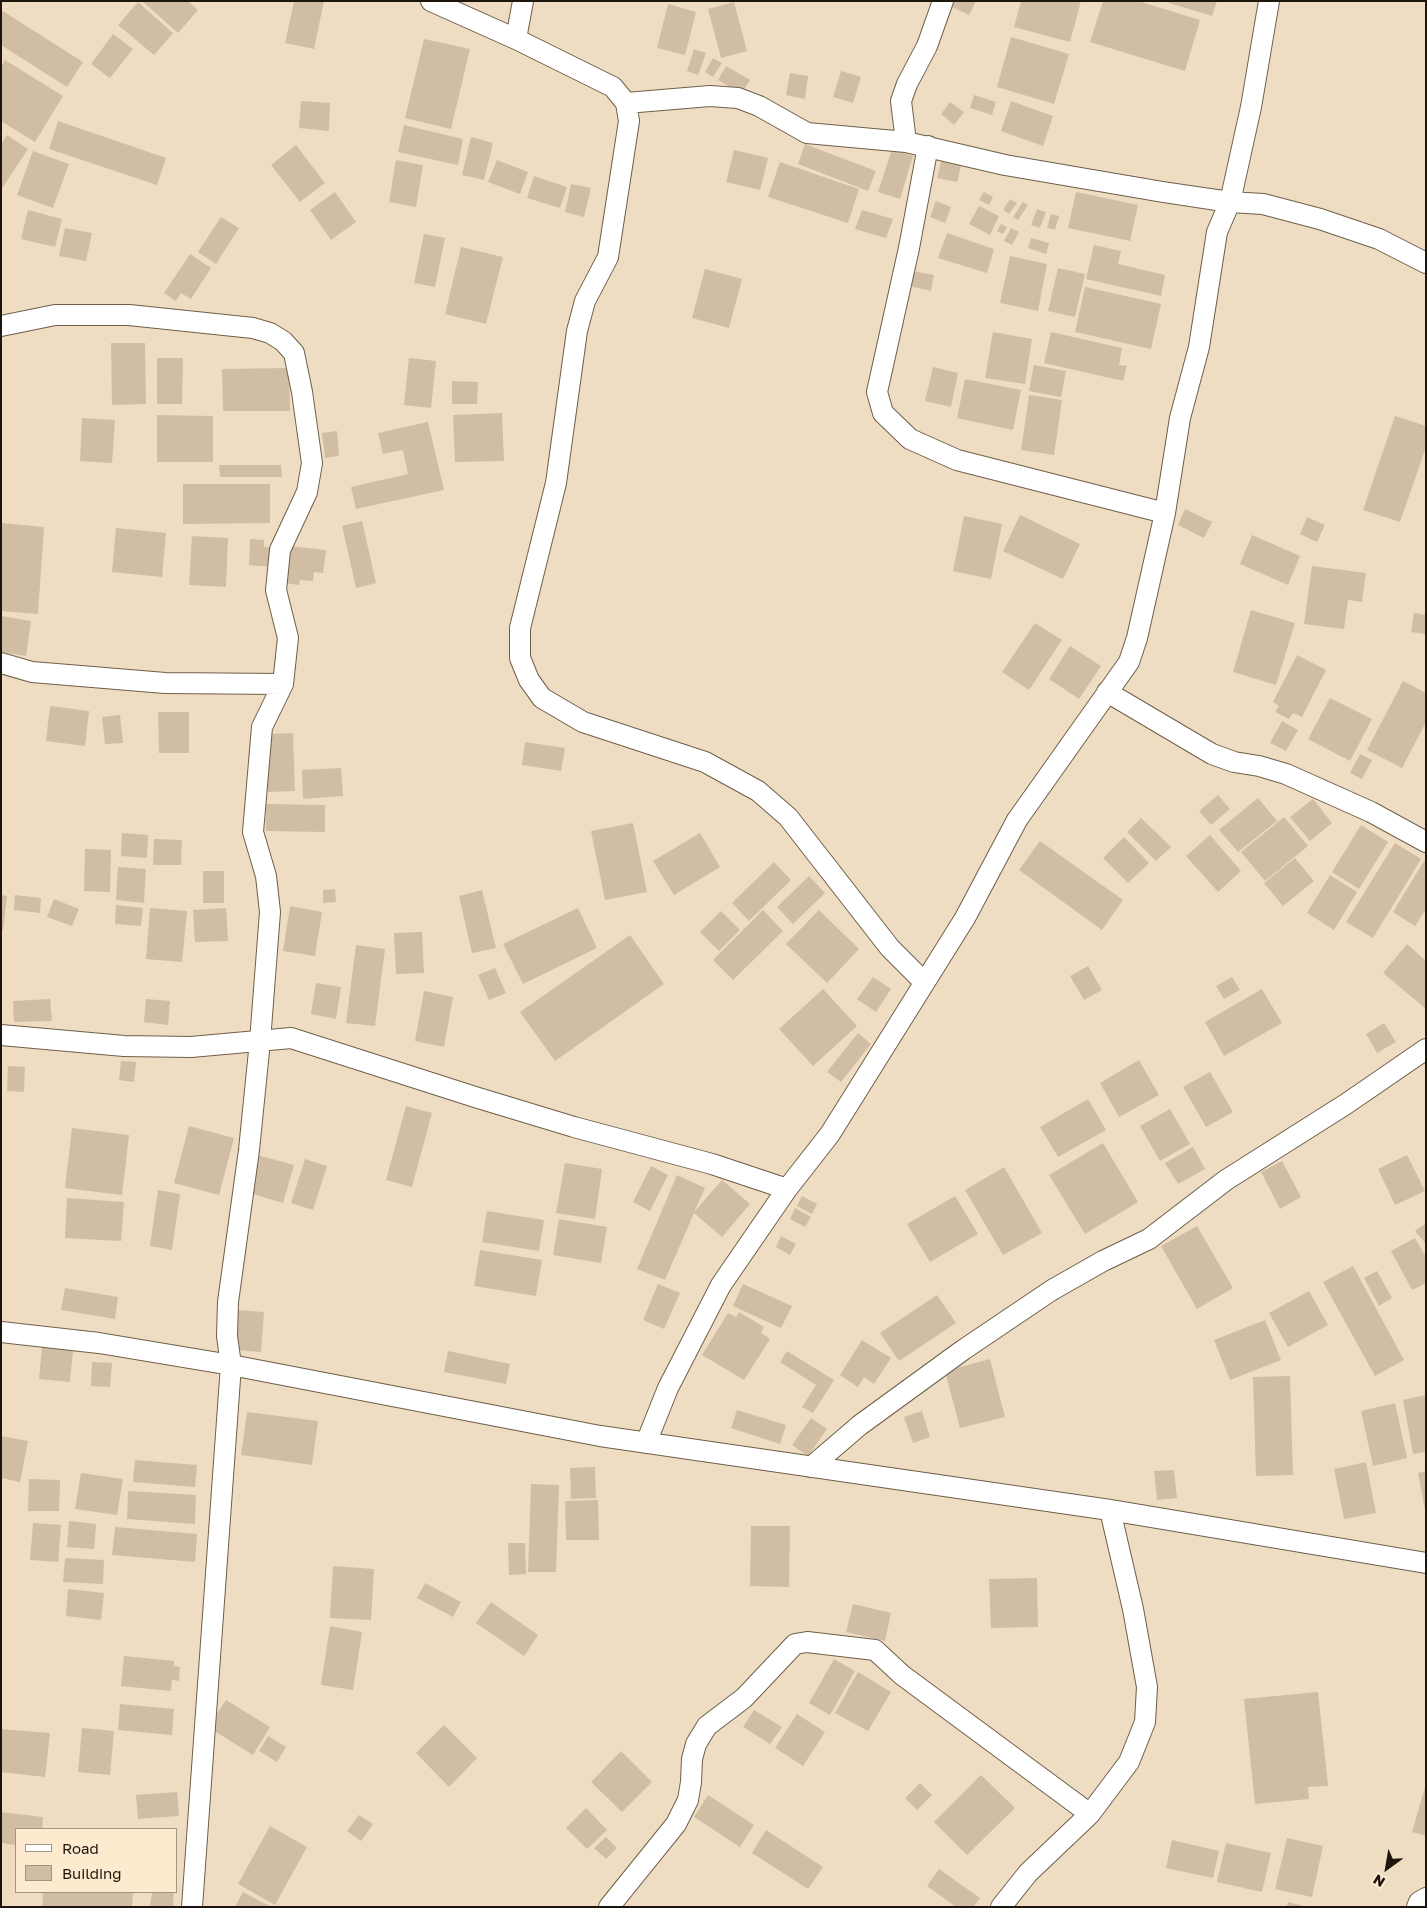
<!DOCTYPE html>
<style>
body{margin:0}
#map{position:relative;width:1427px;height:1908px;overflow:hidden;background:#efddc3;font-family:"Golos Text",sans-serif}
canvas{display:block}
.frame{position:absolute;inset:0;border:2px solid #1d160d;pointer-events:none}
.legend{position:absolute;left:15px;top:1828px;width:162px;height:65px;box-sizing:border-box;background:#fdeacf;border:1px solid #a39581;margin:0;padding:6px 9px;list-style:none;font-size:15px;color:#1d160d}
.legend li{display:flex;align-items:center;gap:10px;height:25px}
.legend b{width:25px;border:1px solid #a39581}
.north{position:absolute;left:1362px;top:1843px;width:50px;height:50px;-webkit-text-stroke:4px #fdeacf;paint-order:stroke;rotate:212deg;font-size:14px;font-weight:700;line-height:20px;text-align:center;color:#1d160d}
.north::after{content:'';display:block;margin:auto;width:18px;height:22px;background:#1d160d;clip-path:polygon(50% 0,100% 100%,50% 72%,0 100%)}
</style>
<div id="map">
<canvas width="1427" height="1908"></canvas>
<div class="frame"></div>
<ul class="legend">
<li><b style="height:6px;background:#fff"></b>Road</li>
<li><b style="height:14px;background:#d0bda4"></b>Building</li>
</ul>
<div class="north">N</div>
</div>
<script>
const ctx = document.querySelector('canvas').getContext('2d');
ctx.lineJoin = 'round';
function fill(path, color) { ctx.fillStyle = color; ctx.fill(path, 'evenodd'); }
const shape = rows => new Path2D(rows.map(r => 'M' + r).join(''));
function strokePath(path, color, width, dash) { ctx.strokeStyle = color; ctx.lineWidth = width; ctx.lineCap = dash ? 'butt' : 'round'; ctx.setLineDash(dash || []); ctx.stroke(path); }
const building = shape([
 [142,1,188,1,198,10,178,33],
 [294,1,324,1,314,49,285,43],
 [950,1,976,1,969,15,948,5],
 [1021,1,1081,1,1070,42,1014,27],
 [1103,1,1138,1,1200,20,1185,71,1090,42],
 [1169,1,1217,1,1212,16,1169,3],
 [138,2,173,33,154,55,118,25],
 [734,2,747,51,721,58,708,9],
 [668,4,696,12,685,55,657,48],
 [1,10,83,62,67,87,1,45],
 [113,34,133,49,110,78,91,64],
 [1011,37,1069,54,1054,104,997,87],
 [424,39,470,49,451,129,405,118],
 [694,49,706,53,698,75,687,71],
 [713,58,722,63,713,77,705,72],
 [5,60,63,96,35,142,1,121,1,67],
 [726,66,750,80,741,94,718,80],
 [841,71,861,77,853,103,833,97],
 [790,73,808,76,805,99,786,95],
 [974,95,996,102,992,115,970,108],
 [301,101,330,103,329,131,299,128],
 [1011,101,1053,116,1043,146,1001,131],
 [950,102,964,112,954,125,941,114],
 [58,121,166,158,157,185,49,149],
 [404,125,463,139,458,165,398,152],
 [7,135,28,149,1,190,1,144],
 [471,137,493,143,484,180,462,175],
 [805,144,876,171,868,191,798,164],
 [296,145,325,183,300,202,271,165],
 [892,149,913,156,900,199,878,192],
 [734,150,768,158,760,190,726,182],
 [33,151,69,164,53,208,17,195],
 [942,158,962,162,957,182,937,178],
 [396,160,423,165,416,207,389,202],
 [497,160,528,172,520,194,488,182],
 [780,162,859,189,848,223,768,197],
 [534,176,567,187,560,208,527,198],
 [571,184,591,188,584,217,565,212],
 [335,192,356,222,331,240,310,210],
 [984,192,993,197,989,205,979,200],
 [1076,192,1138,205,1130,241,1068,228],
 [1010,199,1017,203,1009,214,1003,210],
 [936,201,951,207,945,223,930,217],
 [1023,202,1028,205,1018,220,1013,217],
 [979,206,999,216,990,235,969,224],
 [1037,209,1046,212,1040,228,1031,225],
 [28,210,62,219,55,247,21,239],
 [862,210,893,219,886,238,855,229],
 [1051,214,1059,216,1055,230,1047,228],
 [221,217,239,228,216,264,198,252],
 [1001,224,1007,227,1003,234,997,231],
 [65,228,92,233,86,261,59,256],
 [1011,228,1019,232,1012,245,1004,241],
 [947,233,994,249,987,273,938,258],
 [424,234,445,238,435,287,414,283],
 [1031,238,1049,243,1046,254,1028,248],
 [1094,245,1121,251,1118,264,1165,275,1161,296,1086,279],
 [461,247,503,257,486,324,445,314],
 [190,254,211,268,191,299,181,293,176,301,164,293],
 [1010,256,1047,264,1038,311,1000,303],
 [1058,268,1085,274,1075,317,1048,311],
 [705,269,742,279,729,328,692,318],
 [913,271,934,275,931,291,909,286],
 [1085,287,1161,304,1151,349,1075,332],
 [993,332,1032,339,1025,384,985,378],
 [1051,332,1122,348,1119,365,1127,366,1123,381,1044,363],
 [111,343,145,343,146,404,112,405],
 [157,358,183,358,182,404,157,404],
 [409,358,436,361,431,408,404,405],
 [1034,365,1066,371,1061,397,1029,391],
 [933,367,958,373,951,407,925,401],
 [289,368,290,411,223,411,222,369],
 [965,379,1021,390,1013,430,957,418],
 [452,381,478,382,477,404,452,404],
 [1029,395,1062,400,1054,455,1021,450],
 [502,413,504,461,455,462,453,415],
 [157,415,213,416,213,462,157,462],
 [1395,416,1426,426,1426,447,1400,522,1363,510],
 [82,418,115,420,112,463,80,461],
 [428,422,444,490,356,509,351,487,408,474,403,450,383,454,378,433],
 [337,431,339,456,325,458,322,433],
 [219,465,281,465,282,477,220,477],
 [183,484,270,484,270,523,183,524],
 [1185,509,1212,522,1204,538,1178,525],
 [1020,515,1080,544,1063,579,1003,551],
 [964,516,1002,524,991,579,953,571],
 [1307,517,1325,525,1317,542,1300,534],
 [362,521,376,583,356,588,342,526],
 [1,523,44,527,38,614,1,611],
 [116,528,166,533,162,577,112,572],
 [1252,535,1300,556,1288,585,1240,564],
 [192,536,228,538,226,587,189,585],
 [250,539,264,540,264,547,274,547,273,567,249,565],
 [288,546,326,550,323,573,314,572,313,581,300,580,299,585,284,583],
 [1312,566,1366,573,1362,602,1348,600,1344,629,1304,624],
 [1251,610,1295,623,1276,685,1233,672],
 [1414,613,1426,615,1426,634,1411,632],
 [1,616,31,621,26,656,1,652],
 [1035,623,1062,640,1029,690,1002,672],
 [1070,646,1101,666,1079,699,1049,679],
 [1297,655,1326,670,1302,717,1293,713,1289,719,1275,712,1279,706,1273,702],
 [1403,681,1426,693,1426,722,1402,768,1367,750],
 [1330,698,1372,719,1350,761,1308,739],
 [50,706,89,711,85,746,46,741],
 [158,712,189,712,189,753,159,753],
 [120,715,123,743,105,744,102,717],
 [1282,721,1298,730,1286,751,1270,743],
 [293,733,295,791,268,792,266,734],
 [525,742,565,748,561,771,522,765],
 [1360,754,1372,760,1362,779,1350,773],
 [341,768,343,796,303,799,302,770],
 [1218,795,1230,809,1211,825,1199,811],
 [1258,798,1277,821,1238,852,1219,830],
 [1313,799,1332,823,1310,841,1290,817],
 [266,804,325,805,325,832,266,831],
 [1284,817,1308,846,1265,881,1241,852],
 [1141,818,1171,847,1156,861,1127,832],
 [633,823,647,892,605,900,591,831],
 [1361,825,1388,842,1359,889,1332,872],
 [122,833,148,835,147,858,121,856],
 [700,833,720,867,674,895,653,861],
 [1210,835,1241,871,1218,892,1186,856],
 [1124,837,1149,863,1128,883,1103,858],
 [154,839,182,840,181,865,153,865],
 [1040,841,1123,900,1102,930,1019,870],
 [1395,843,1421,859,1373,938,1346,922],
 [85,849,111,850,110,892,84,891],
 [1295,858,1314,881,1283,906,1264,883],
 [1424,861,1426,862,1426,909,1415,926,1393,912],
 [774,862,791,880,749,921,732,903],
 [118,867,146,869,144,903,116,900],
 [203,871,224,871,224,903,203,903],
 [1330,875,1357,892,1334,930,1307,913],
 [809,876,825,893,793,924,777,907],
 [335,889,336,902,323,903,323,890],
 [482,890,496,948,472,953,459,896],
 [1,895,7,896,3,930,1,929],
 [15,895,41,898,40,913,14,910],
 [54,899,79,909,72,926,47,917],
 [116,905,143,908,141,926,115,924],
 [290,906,322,912,315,956,283,951],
 [150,908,187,911,182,962,146,959],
 [226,908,228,941,195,942,193,910],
 [578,908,597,948,523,984,503,944],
 [763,910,783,931,733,980,713,960],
 [819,910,859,949,827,983,786,944],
 [721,911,740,930,719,951,700,932],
 [422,932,424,973,396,974,394,933],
 [630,935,664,984,555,1061,520,1012],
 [1407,944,1426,961,1425,1008,1383,973],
 [356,945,385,949,375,1026,346,1023],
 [1088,966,1102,990,1084,1000,1070,976],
 [495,968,506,993,489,1000,478,975],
 [873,977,891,989,876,1012,857,999],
 [1232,977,1240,990,1224,999,1216,986],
 [316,983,341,987,336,1019,311,1014],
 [823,989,857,1026,813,1066,779,1029],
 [1262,989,1282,1023,1224,1056,1205,1022],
 [424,991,453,997,444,1047,415,1041],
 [50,999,52,1021,14,1022,13,1001],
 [146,999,170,1001,168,1025,144,1022],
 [1384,1023,1396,1042,1377,1053,1366,1034],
 [858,1033,871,1044,841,1082,827,1072],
 [1139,1060,1159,1095,1119,1117,1100,1083],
 [121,1061,136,1062,134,1082,119,1080],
 [8,1066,25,1067,24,1092,7,1091],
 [1210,1072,1233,1112,1206,1127,1183,1087],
 [1088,1099,1106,1130,1058,1157,1040,1127],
 [406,1106,432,1113,412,1187,386,1180],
 [1170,1109,1190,1144,1160,1161,1140,1126],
 [189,1126,234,1138,219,1195,174,1183],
 [72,1128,129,1135,122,1195,65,1188],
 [1103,1143,1138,1202,1085,1234,1049,1175],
 [1193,1147,1205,1169,1178,1184,1165,1163],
 [257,1155,294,1165,283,1203,246,1192],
 [1407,1155,1425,1191,1395,1205,1378,1169],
 [305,1159,327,1166,313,1210,291,1203],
 [1282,1161,1301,1197,1280,1209,1261,1172],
 [565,1163,602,1169,595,1219,556,1213],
 [651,1166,668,1175,650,1211,633,1202],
 [1004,1167,1042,1233,1003,1255,965,1190],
 [677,1175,705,1188,694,1212,722,1180,750,1204,722,1237,694,1213,665,1280,637,1269],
 [158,1190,180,1194,172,1250,150,1246],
 [802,1196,817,1204,812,1214,797,1206],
 [955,1196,978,1234,930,1262,907,1224],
 [67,1198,124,1202,121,1241,65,1238],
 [795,1208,811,1217,805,1227,790,1219],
 [487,1211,544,1220,539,1251,482,1242],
 [559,1219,607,1227,601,1263,553,1255],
 [1426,1223,1426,1244,1415,1231],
 [1197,1226,1233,1288,1197,1309,1161,1246],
 [781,1236,796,1244,790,1255,776,1247],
 [1415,1238,1426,1257,1426,1283,1412,1290,1391,1251],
 [480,1250,542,1260,536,1296,474,1286],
 [1353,1266,1404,1360,1375,1376,1323,1282],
 [1377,1271,1392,1298,1379,1306,1364,1278],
 [658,1284,680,1293,664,1329,643,1320],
 [743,1284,792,1306,781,1328,733,1306],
 [65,1288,118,1297,115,1319,61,1310],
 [1309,1291,1328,1325,1288,1347,1269,1313],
 [937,1295,956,1323,899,1361,880,1333],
 [236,1310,264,1312,261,1352,234,1350],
 [739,1312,764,1327,761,1333,770,1339,744,1380,702,1355,728,1313,736,1317],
 [1265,1320,1281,1360,1230,1380,1214,1340],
 [862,1340,891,1358,874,1384,864,1377,858,1387,840,1375],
 [42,1347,73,1350,70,1382,39,1379],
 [448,1351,510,1364,506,1384,444,1372],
 [787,1351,834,1380,813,1413,802,1407,816,1385,780,1362],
 [990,1359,1005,1417,960,1428,945,1371],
 [92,1362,112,1363,110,1387,91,1386],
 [1290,1376,1293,1475,1256,1476,1253,1377],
 [1426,1395,1426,1452,1413,1454,1403,1400],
 [1395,1403,1407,1458,1373,1466,1361,1411],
 [737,1410,786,1425,780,1444,731,1428],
 [922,1411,930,1437,913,1443,904,1417],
 [247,1412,318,1421,312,1465,241,1455],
 [811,1418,827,1429,808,1456,792,1445],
 [1,1436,28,1441,20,1482,1,1478],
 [135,1460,197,1465,195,1487,133,1482],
 [1366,1462,1376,1513,1344,1519,1334,1469],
 [595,1467,596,1498,571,1499,570,1468],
 [1174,1470,1177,1498,1157,1500,1154,1471],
 [1426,1471,1426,1510,1425,1510,1418,1473],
 [81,1473,123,1479,117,1515,75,1509],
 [29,1479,60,1480,59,1511,28,1511],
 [531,1484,559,1485,556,1572,528,1572],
 [128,1491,196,1495,195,1524,127,1519],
 [598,1500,599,1540,566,1540,565,1501],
 [69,1521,96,1524,94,1549,67,1547],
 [33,1523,61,1525,58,1562,30,1560],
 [751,1526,790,1526,789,1587,750,1586],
 [115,1527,197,1534,195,1562,112,1555],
 [508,1543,525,1543,526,1574,509,1575],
 [65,1558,104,1560,103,1584,63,1582],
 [333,1566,374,1569,371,1620,330,1618],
 [1037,1578,1038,1627,991,1628,989,1579],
 [425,1583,461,1602,453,1617,417,1598],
 [68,1589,104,1593,101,1620,66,1616],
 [491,1602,538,1635,524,1656,476,1623],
 [853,1604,891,1613,885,1641,846,1632],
 [330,1626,362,1632,353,1690,321,1685],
 [124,1656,174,1661,174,1666,180,1667,179,1681,172,1680,171,1691,121,1686],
 [834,1659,855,1671,830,1715,809,1703],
 [858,1672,891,1692,868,1731,835,1713],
 [1318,1692,1328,1786,1308,1787,1309,1799,1255,1804,1244,1699],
 [226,1700,270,1727,253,1755,208,1727],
 [120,1704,174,1709,172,1735,118,1730],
 [754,1710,782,1727,770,1744,743,1727],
 [797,1714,825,1732,803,1766,775,1748],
 [444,1725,477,1758,449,1787,416,1753],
 [82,1728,114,1731,110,1775,78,1772],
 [1,1729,50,1733,45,1777,1,1772],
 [268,1736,286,1747,277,1762,259,1751],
 [621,1751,652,1782,622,1812,591,1782],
 [981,1775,1015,1808,967,1855,934,1822],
 [920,1783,932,1795,917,1810,905,1798],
 [1425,1787,1426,1787,1426,1836,1412,1832],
 [177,1792,179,1816,138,1819,136,1795],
 [708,1795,754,1825,740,1847,694,1817],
 [586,1808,607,1830,587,1849,566,1828],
 [1,1812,43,1817,42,1829,16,1829,16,1845,1,1843],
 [359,1815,373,1824,361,1841,347,1831],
 [270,1826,307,1847,275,1905,238,1884],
 [766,1830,823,1867,808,1889,752,1853],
 [606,1837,617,1848,606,1859,594,1848],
 [1287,1838,1323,1846,1312,1897,1275,1889],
 [1172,1840,1219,1851,1213,1878,1166,1868],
 [1226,1843,1271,1853,1262,1892,1217,1882],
 [939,1869,980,1898,973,1907,956,1907,927,1886],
 [43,1892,133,1892,132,1907,42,1907],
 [152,1892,174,1892,173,1907,150,1907],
 [243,1892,271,1907,235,1907],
 [1288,1902,1303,1906,1303,1907,1287,1907]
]);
const street = shape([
 [431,1,516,39,613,87,626,103,629,121,608,257,585,301,577,331,556,483,520,628,520,658,529,680,542,698,583,722,705,762,758,791,788,817,890,948,924,982],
 [516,39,523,1],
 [626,103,710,96,738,98,759,106,807,133,906,142,1005,165,1163,192,1230,202,1263,204,1320,219,1379,239,1426,263],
 [906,142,901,101,907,84,927,46,943,1],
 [928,146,909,248,877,392,883,413,910,439,957,460,1165,513],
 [1,326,55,315,129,315,253,328,270,333,283,341,294,353,302,392,312,463,307,492,280,550,276,590,288,638,283,684,262,727,253,832,266,876,270,912,260,1041,249,1150,228,1302,227,1336,231,1365,192,1907],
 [1,663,32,672,165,683,283,684],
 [1107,692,1212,754,1234,762,1259,766,1286,774,1371,812,1426,842],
 [1,1035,124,1046,191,1047,291,1038,475,1097,574,1127,712,1164,787,1189],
 [1,1332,99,1343,231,1365,600,1436,1110,1510,1426,1563],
 [646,1443,668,1388,721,1285,787,1189,830,1134,965,918,1017,820,1129,662,1137,638,1165,513,1180,418,1199,347,1217,232,1230,202,1251,107,1269,1],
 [811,1467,860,1425,963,1350,1052,1290,1103,1261,1149,1239,1226,1180,1346,1104,1426,1049],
 [609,1907,676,1824,688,1800,691,1782,692,1759,696,1744,707,1726,744,1698,795,1644,807,1642,875,1650,902,1675,1090,1814],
 [1001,1907,1028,1873,1090,1814,1129,1762,1145,1722,1147,1687,1133,1609,1110,1510],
 [1417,1907,1419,1902,1426,1898]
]);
fill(building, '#d0bda4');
strokePath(street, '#6f5f48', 22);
strokePath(street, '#fff', 20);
</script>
